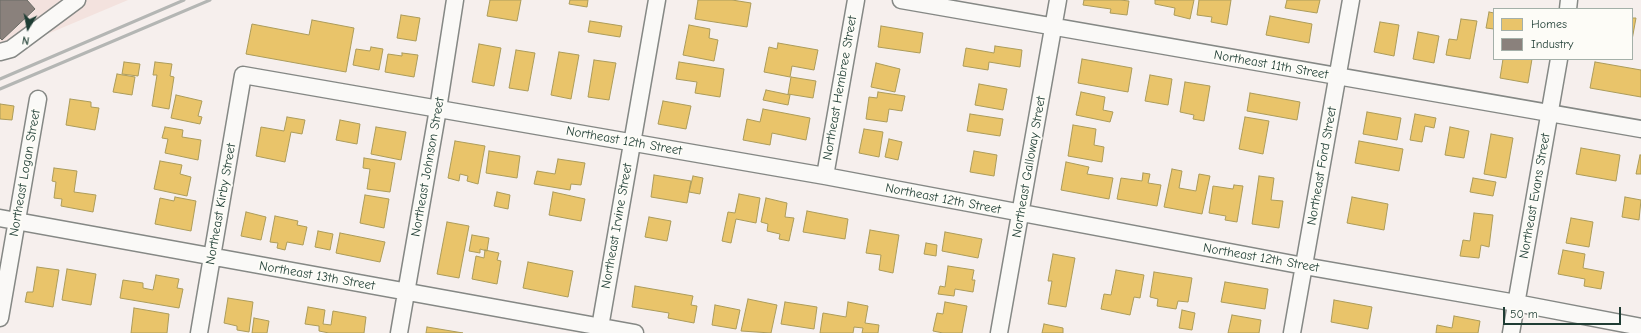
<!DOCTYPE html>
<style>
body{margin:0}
#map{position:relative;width:1641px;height:333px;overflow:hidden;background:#f6efed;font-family:"Comic Neue",sans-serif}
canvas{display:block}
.legend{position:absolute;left:1493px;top:8px;width:140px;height:52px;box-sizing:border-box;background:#fdfcf7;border:1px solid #a4b0a9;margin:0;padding:5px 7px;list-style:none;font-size:12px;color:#1f3d34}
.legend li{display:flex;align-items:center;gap:8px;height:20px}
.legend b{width:20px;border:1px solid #a4b0a9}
.north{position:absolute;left:8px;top:8px;width:40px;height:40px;-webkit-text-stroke:3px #fdfcf7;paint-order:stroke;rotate:190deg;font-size:11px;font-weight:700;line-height:16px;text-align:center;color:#1f3d34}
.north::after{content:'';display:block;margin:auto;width:14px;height:18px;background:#1f3d34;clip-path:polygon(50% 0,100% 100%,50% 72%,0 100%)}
.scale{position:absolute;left:1503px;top:307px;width:118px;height:18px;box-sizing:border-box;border:2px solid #1f3d34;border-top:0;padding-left:5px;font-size:12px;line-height:14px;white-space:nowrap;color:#1f3d34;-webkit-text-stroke:3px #fdfcf7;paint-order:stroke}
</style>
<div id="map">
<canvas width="1641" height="333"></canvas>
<ul class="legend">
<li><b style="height:11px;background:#e9c46a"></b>Homes</li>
<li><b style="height:11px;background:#8a817c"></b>Industry</li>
</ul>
<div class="north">N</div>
<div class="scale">50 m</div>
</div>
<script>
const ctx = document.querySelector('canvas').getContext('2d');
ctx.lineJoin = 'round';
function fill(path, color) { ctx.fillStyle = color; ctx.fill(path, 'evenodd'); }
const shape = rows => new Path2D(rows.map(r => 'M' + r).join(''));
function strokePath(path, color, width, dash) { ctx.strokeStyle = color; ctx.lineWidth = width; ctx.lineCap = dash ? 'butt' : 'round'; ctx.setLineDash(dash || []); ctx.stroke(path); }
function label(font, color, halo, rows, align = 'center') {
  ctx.font = font + ' "Comic Neue",sans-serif'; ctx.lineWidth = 4; ctx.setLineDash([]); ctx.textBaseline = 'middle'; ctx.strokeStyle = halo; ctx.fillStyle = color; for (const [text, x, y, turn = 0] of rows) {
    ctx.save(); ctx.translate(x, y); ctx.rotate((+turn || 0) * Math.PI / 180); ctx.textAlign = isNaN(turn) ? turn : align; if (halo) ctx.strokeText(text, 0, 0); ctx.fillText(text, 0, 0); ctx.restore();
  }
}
const built = shape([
 [0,0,128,0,0,54]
]);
const homes = shape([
 [490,0,521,0,517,21,487,16,490,0],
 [570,0,588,0,587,7,569,4,570,0],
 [698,0,732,0,751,3,747,27,695,19,698,0],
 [1084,0,1120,0,1129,1,1127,15,1110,13,1111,9,1083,5,1084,0],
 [1155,0,1194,0,1190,19,1174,15,1175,8,1155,4,1155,0],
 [1199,0,1231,0,1227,25,1211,22,1212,17,1197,15,1199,0],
 [1287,0,1320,0,1317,13,1285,8,1287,0],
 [1489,12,1494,13,1494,29,1486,28,1489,12],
 [401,15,420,18,416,41,397,38,401,15],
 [1270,16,1312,24,1309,43,1266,35,1270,16],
 [1632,18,1636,18,1632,40,1632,18],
 [1461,19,1477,21,1470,59,1446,55,1449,39,1457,40,1461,19],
 [312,20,354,28,346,72,246,54,252,24,309,35,312,20],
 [590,21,622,26,620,37,588,32,590,21],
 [1380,22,1399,25,1394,56,1374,52,1380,22],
 [689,25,710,29,709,38,718,40,714,61,683,55,689,25],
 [881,26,923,33,920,53,878,47,881,26],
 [1418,32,1439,36,1434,63,1413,59,1418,32],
 [778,43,818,50,814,70,792,66,790,77,764,72,769,47,777,49,778,43],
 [479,44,501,48,494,86,472,82,479,44],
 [995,46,1022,50,1020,67,989,62,988,70,963,66,966,48,994,53,995,46],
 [371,47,383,49,379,70,353,65,356,49,370,51,371,47],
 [516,50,535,53,528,91,509,88,516,50],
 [559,52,579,55,571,99,551,95,559,52],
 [402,53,418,55,414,77,385,72,388,54,402,56,402,53],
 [1082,59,1132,68,1128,92,1078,83,1082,59],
 [1503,59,1532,59,1528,83,1500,78,1503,59],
 [594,60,616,63,609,100,588,97,594,60],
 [124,62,140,64,138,76,122,74,124,62],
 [155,62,172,64,170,76,174,77,169,109,152,106,157,75,153,75,155,62],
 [679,62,724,69,720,97,695,93,697,82,676,79,679,62],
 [1595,62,1641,70,1641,97,1590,88,1595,62],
 [876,63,900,69,895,92,871,87,876,63],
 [117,74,135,77,132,95,113,92,117,74],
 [1150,75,1172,79,1168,105,1145,101,1150,75],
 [791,77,816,81,813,98,788,94,791,77],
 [1185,82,1210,86,1204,121,1193,119,1194,115,1180,112,1185,82],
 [979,84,1007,89,1003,110,975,105,979,84],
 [766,90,790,95,788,105,763,100,766,90],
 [878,92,905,96,902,111,889,109,887,122,866,119,869,97,877,98,878,92],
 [1081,92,1105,97,1103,110,1113,112,1110,122,1076,115,1081,92],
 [1250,93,1300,102,1297,120,1247,111,1250,93],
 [176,95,202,101,198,116,202,117,200,124,171,118,176,95],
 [70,99,91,102,91,107,99,108,95,130,66,125,70,99],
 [663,101,691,106,686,129,658,124,663,101],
 [0,104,14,106,12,120,0,119,0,104],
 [763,109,810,118,806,140,772,133,770,145,743,140,747,119,760,122,763,109],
 [1367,112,1401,118,1397,140,1363,134,1367,112],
 [970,114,1003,119,1000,136,967,131,970,114],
 [1415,114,1436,118,1434,128,1425,126,1422,142,1410,140,1415,114],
 [287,117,305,120,302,134,291,132,285,162,256,156,261,127,284,131,287,117],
 [1245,117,1269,121,1263,154,1239,149,1245,117],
 [340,120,360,124,357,144,336,140,340,120],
 [1073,125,1096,129,1094,145,1104,147,1102,162,1068,156,1073,125],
 [165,127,183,130,182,137,201,140,198,160,165,153,168,139,162,138,165,127],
 [376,127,406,132,401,160,371,154,376,127],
 [1450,127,1469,131,1464,158,1445,155,1450,127],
 [864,129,883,132,879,157,859,153,864,129],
 [1491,134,1513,138,1506,178,1484,174,1491,134],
 [889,139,902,142,898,160,885,157,889,139],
 [455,141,485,146,478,184,467,181,468,176,460,174,459,181,448,178,455,141],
 [1359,141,1403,149,1399,171,1355,163,1359,141],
 [1581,148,1620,155,1616,181,1576,174,1581,148],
 [489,151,520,156,517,178,486,173,489,151],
 [974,151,997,155,994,176,970,172,974,151],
 [1640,155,1641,155,1641,174,1636,174,1640,155],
 [364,158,395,163,390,192,367,189,370,169,363,168,364,158],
 [558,159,585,163,581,185,571,184,570,190,534,184,537,171,555,174,558,159],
 [160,161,182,165,180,174,191,177,187,196,154,189,160,161],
 [1066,162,1089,167,1087,174,1113,178,1109,199,1061,190,1066,162],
 [54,168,77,171,74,192,96,195,93,212,61,206,62,199,54,198,56,182,52,181,54,168],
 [1172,169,1182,171,1179,188,1196,191,1199,174,1210,176,1202,214,1164,207,1172,169],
 [1143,173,1150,174,1148,183,1161,185,1157,206,1117,199,1121,178,1142,181,1143,173],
 [654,175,691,181,687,203,651,197,654,175],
 [693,176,703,178,700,194,689,192,693,176],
 [1259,176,1274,178,1271,200,1283,201,1279,228,1252,224,1259,176],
 [1473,178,1496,182,1493,196,1470,192,1473,178],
 [1234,185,1243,186,1237,222,1225,220,1226,216,1209,213,1213,186,1233,189,1234,185],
 [497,192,510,195,508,209,494,206,497,192],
 [553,192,585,199,581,221,549,215,553,192],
 [739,194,760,198,756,223,736,219,731,243,722,241,728,212,735,213,739,194],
 [365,195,389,199,384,228,360,223,365,195],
 [175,197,196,201,191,231,155,224,160,198,174,201,175,197],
 [1352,197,1388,204,1384,230,1347,223,1352,197],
 [1625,197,1641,200,1639,220,1622,217,1625,197],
 [766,198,787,203,785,217,794,218,789,241,779,239,780,234,767,231,768,224,761,222,766,198],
 [807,211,848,219,845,239,803,232,807,211],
 [246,212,266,217,261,240,241,236,246,212],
 [1474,213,1493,215,1489,247,1481,245,1479,258,1460,256,1463,240,1470,241,1474,213],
 [275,216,298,221,297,225,307,227,303,245,287,242,285,250,277,248,278,243,270,242,275,216],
 [649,217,671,221,667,241,645,237,649,217],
 [1571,218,1593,222,1589,247,1566,243,1571,218],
 [447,222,469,226,459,278,437,274,447,222],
 [870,230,899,235,893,273,879,270,881,255,866,253,870,230],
 [318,231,333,234,330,250,315,247,318,231],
 [945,232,982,239,978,258,942,251,945,232],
 [340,233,385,242,380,262,336,253,340,233],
 [472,235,489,238,487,251,480,249,480,253,469,251,472,235],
 [926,243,937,245,936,256,924,254,926,243],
 [485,250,499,253,497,260,501,261,497,284,472,279,476,256,484,258,485,250],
 [1563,250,1585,254,1583,268,1604,272,1601,289,1584,286,1585,279,1558,274,1563,250],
 [1053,254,1075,258,1066,307,1048,304,1052,281,1048,281,1053,254],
 [528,262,573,271,568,297,523,288,528,262],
 [948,266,974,270,972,280,975,280,973,292,955,289,954,296,938,294,940,286,945,287,948,266],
 [37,267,59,270,53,307,25,302,27,292,33,292,37,267],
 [67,269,96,274,91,305,62,300,67,269],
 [1116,270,1144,275,1140,298,1134,297,1130,315,1101,309,1104,294,1111,295,1116,270],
 [1154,272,1192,278,1188,302,1178,301,1176,309,1157,306,1158,299,1150,297,1154,272],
 [156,275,179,279,177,288,183,289,179,308,120,298,123,280,143,283,143,288,153,290,156,275],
 [1225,282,1268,289,1265,309,1221,302,1225,282],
 [635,286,693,296,691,305,697,306,694,323,668,318,669,313,632,307,635,286],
 [228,298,253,302,249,332,237,330,237,326,224,323,228,298],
 [748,299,777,305,771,333,741,331,748,299],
 [1334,300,1372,307,1368,329,1331,322,1334,300],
 [785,302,817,307,814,329,781,324,785,302],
 [848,302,868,306,865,323,879,325,878,333,862,333,863,328,854,327,853,333,820,333,823,313,846,317,848,302],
 [945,302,967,306,962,333,943,333,933,331,937,313,943,314,945,302],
 [715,305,740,310,736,329,712,325,715,305],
 [308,307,325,310,323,324,331,325,333,311,366,317,364,333,329,333,319,331,319,326,305,324,308,307],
 [134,308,169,314,167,333,131,333,134,308],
 [1182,310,1195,313,1192,330,1179,328,1182,310],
 [1232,315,1261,320,1259,333,1228,333,1232,315],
 [1454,316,1480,321,1478,333,1436,333,1437,325,1452,328,1454,316],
 [254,318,269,321,267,333,252,333,254,318],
 [1044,324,1063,328,1063,333,1042,333,1044,324],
 [427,327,463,333,426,333,427,327]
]);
const industry = shape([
 [0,0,27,0,35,9,2,40,0,38,0,0]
]);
const minor = shape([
 [901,0,1641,129],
 [1568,9,1569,0],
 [0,52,11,49,77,0],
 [825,176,856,0],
 [0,218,635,333],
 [0,318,38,99],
 [199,333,243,75,825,176,1304,266,1516,303,1641,327],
 [399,333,438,109,455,0],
 [599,333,657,0],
 [999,333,1058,0],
 [1292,333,1351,0],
 [1511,333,1559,59]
]);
const rail = shape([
 [0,79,184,0],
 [0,89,210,0]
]);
const streetNames = [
 ["Northeast 11th Street",1271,65,10],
 ["Northeast Hembree Street",840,88,-80],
 ["Northeast 12th Street",624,141,10],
 ["Northeast Ford Street",1322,166,-80],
 ["Northeast Johnson Street",428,167,-80],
 ["Northeast Galloway Street",1029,167,-80],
 ["Northeast Logan Street",25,173,-80],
 ["Northeast Evans Street",1535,196,-80],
 ["Northeast 12th Street",943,199,11],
 ["Northeast Kirby Street",221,204,-80],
 ["Northeast Irvine Street",617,226,-80],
 ["Northeast 12th Street",1261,258,10],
 ["Northeast 13th Street",317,276,10]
];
fill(built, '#f3e2de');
fill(homes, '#e9c46a');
strokePath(homes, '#ac9c5a', 1);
fill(industry, '#8a817c');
strokePath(industry, '#6a6d66', 1);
strokePath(minor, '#858885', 19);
strokePath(minor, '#faf9f7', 16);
strokePath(rail, '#b4b6b4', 3);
label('13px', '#1f3d34', '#fdfcf7', streetNames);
</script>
